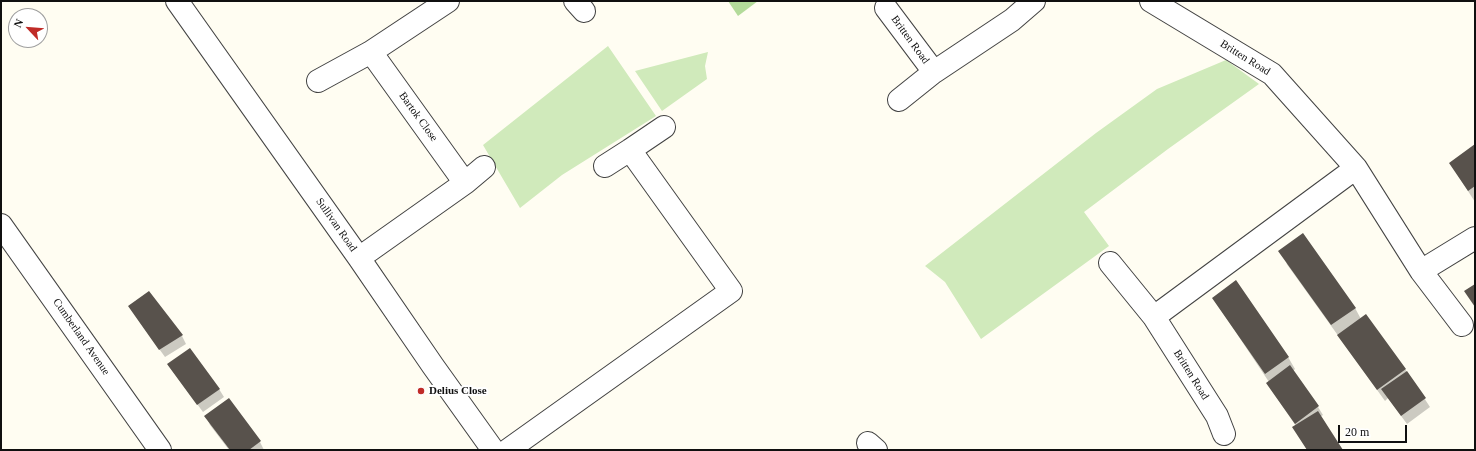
<!DOCTYPE html>
<style>
body{margin:0}
#map{position:relative;width:1476px;height:451px;overflow:hidden;background:#fffdf2;font-family:"Times New Roman",serif}
canvas{display:block}
.frame{position:absolute;inset:0;border:2px solid #101010;pointer-events:none}
.north{position:absolute;left:8px;top:8px;width:40px;height:40px;box-sizing:border-box;background:#fff;border:1px solid #9f9f9f;border-radius:50%;rotate:296deg;font-size:11px;font-weight:700;line-height:16px;text-align:center;color:#101010}
.north::after{content:'';display:block;margin:auto;width:14px;height:18px;background:#c02b27;clip-path:polygon(50% 0,100% 100%,50% 72%,0 100%)}
.scale{position:absolute;left:1338px;top:425px;width:69px;height:18px;box-sizing:border-box;border:2px solid #101010;border-top:0;padding-left:5px;font-size:12px;line-height:14px;white-space:nowrap;color:#101010;-webkit-text-stroke:3px #fff;paint-order:stroke}
</style>
<div id="map">
<canvas width="1476" height="451"></canvas>
<div class="frame"></div>
<div class="north">N</div>
<div class="scale">20 m</div>
</div>
<script>
const ctx = document.querySelector('canvas').getContext('2d');
ctx.lineJoin = 'round';
function fill(path, color) { ctx.fillStyle = color; ctx.fill(path, 'evenodd'); }
const shape = rows => new Path2D(rows.map(r => 'M' + r).join(''));
function strokePath(path, color, width, dash) { ctx.strokeStyle = color; ctx.lineWidth = width; ctx.lineCap = dash ? 'butt' : 'round'; ctx.setLineDash(dash || []); ctx.stroke(path); }
function label(font, color, halo, rows, align = 'center') {
  ctx.font = font + ' "Times New Roman",serif'; ctx.lineWidth = 4; ctx.setLineDash([]); ctx.textBaseline = 'middle'; ctx.strokeStyle = halo; ctx.fillStyle = color; for (const [text, x, y, turn = 0] of rows) {
    ctx.save(); ctx.translate(x, y); ctx.rotate((+turn || 0) * Math.PI / 180); ctx.textAlign = isNaN(turn) ? turn : align; if (halo) ctx.strokeText(text, 0, 0); ctx.fillText(text, 0, 0); ctx.restore();
  }
}
const green = shape([
 [608,46,656,116,562,175,520,208,483,145],
 [708,52,705,66,707,79,662,111,635,71],
 [1226,60,1259,84,1168,149,1084,212,1109,246,981,339,945,282,925,266,1096,133,1157,89]
]);
const forest = shape([
 [728,1,758,1,738,16]
]);
const shadow = shape([
 [1475,145,1475,202,1450,163],
 [1286,263,1355,308,1361,319,1405,369,1430,407,1407,424,1388,398,1385,401],
 [1213,298,1288,357,1295,369,1293,371,1318,407,1323,415,1320,417,1342,450,1307,450,1296,426,1272,391,1269,382],
 [134,314,182,336,186,344,165,357],
 [168,365,219,389,224,397,203,412],
 [229,400,260,442,264,450,229,450,210,425,206,416]
]);
const building = shape([
 [1475,144,1475,186,1468,191,1449,163],
 [1303,233,1356,308,1331,325,1278,251],
 [1236,280,1289,357,1265,374,1212,298],
 [1475,284,1475,307,1464,291],
 [149,291,183,335,159,350,128,306],
 [1366,314,1406,369,1377,390,1337,335],
 [190,348,220,389,197,405,167,364],
 [1290,365,1319,406,1295,424,1266,383],
 [1407,371,1426,398,1401,416,1381,389],
 [229,398,261,441,249,450,230,450,204,416],
 [1318,411,1343,450,1307,450,1292,427]
]);
const minor = shape([
 [177,1,359,258,433,366,493,450],
 [575,1,584,11],
 [1151,1,1272,74,1356,168,1421,271,1462,325],
 [886,8,934,72],
 [318,81,371,52],
 [899,100,934,72,1012,20,1034,1],
 [605,166,630,150,664,127],
 [465,183,484,167],
 [1,225,160,450],
 [359,258,465,183,371,52,448,1],
 [1110,263,1154,317],
 [1421,271,1475,238],
 [1224,434,1217,416,1154,317,1356,168],
 [868,443,876,450],
 [508,450,731,291,630,150]
]);
const markers = [
 [421,391,4,"#c02b27"]
];
const streetNames = [
 ["Britten Road",910,40,54],
 ["Britten Road",1245,58,32],
 ["Bartok Close",418,117,54],
 ["Sullivan Road",336,225,55],
 ["Cumberland Avenue",81,337,55],
 ["Britten Road",1191,375,58]
];
const poiNames = [
 ["Delius Close",429,391]
];
fill(green, '#d0eabb');
fill(forest, '#b3db9a');
fill(shadow, '#0003');
fill(building, '#58524c');
strokePath(minor, '#434343', 24);
strokePath(minor, '#fff', 22);
for (const [x, y, r, color] of markers) { const dot = new Path2D(); dot.arc(x, y, r, 0, 2 * Math.PI); ctx.fillStyle = color; ctx.fill(dot); strokePath(dot, '#fff', 1.5); }
label('11px', '#101010', '#fff', streetNames);
label('bold 11px', '#101010', '#fff', poiNames, 'left');
</script>
